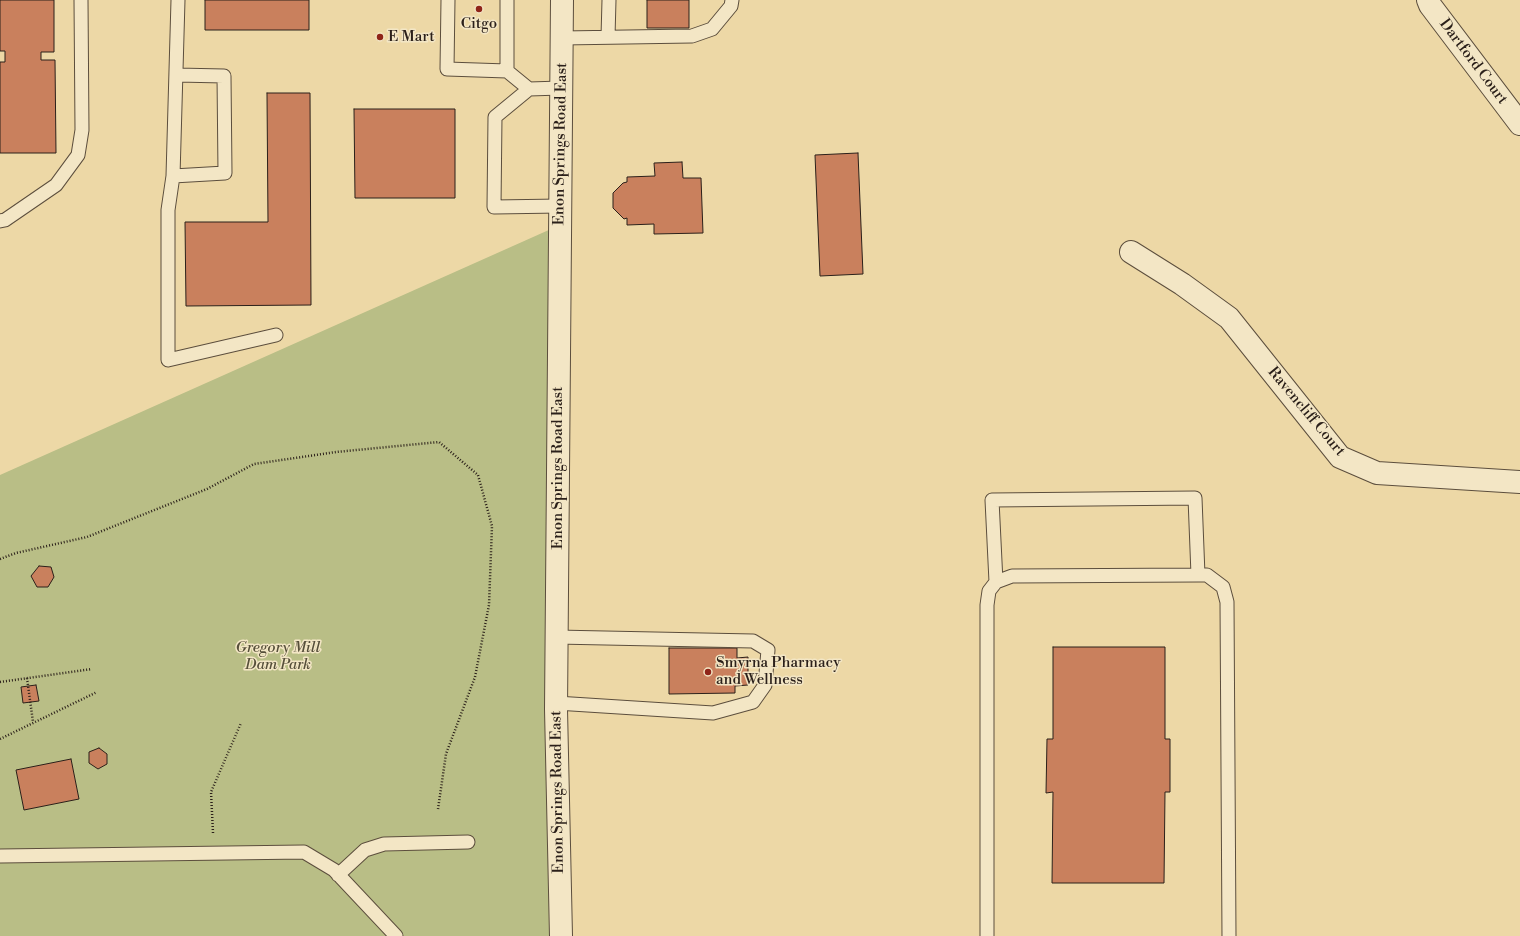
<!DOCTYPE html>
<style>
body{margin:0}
canvas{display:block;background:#edd8a6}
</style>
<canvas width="1520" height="936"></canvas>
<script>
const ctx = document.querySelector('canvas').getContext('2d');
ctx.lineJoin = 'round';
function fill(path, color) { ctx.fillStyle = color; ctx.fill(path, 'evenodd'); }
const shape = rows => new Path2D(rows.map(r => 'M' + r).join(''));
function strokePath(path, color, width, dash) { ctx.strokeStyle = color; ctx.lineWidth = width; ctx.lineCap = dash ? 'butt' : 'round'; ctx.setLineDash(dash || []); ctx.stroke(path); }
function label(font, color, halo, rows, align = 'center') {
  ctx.font = font + ' "Libre Bodoni",serif'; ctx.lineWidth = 3; ctx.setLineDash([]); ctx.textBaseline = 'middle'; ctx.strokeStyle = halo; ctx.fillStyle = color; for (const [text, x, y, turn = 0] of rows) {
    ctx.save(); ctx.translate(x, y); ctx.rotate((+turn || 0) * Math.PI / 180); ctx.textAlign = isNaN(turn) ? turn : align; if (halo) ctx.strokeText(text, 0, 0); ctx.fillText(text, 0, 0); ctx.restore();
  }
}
const green = shape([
 [560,225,561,936,0,936,0,475]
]);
const building = shape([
 [0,0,54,0,54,52,41,52,41,60,55,60,56,153,0,153,0,62,5,62,5,51,0,51,0,0],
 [205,0,309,0,309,30,205,30,205,0],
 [647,0,689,0,689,28,647,28,647,0],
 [267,93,310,93,311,305,186,306,185,222,268,222,267,93],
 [354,109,455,109,455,198,355,198,354,109],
 [858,153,863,274,820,276,815,155,858,153],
 [682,162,683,178,701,178,703,233,654,234,654,224,627,225,627,218,624,219,613,208,613,193,623,183,627,182,627,177,655,176,654,163,682,162],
 [39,566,51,567,54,577,48,587,37,587,31,576,39,566],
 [1053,647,1165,647,1165,739,1170,739,1170,792,1165,792,1164,883,1052,883,1053,792,1046,793,1047,739,1053,739,1053,647],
 [669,648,737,648,737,658,748,657,748,685,735,686,735,693,669,694,669,648],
 [36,685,39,701,23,703,21,687,36,685],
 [99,748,107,754,107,764,98,769,89,763,89,752,99,748],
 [71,759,79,799,24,810,16,770,71,759]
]);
const path = shape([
 [0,559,16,553,87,537,207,489,254,464,336,452,439,442,478,475,492,526,489,605,475,677,446,754,438,809],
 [27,678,33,722],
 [0,682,92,669],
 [0,739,97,692],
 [213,833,211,792,241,723]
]);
const service = shape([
 [178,0,173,176,168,210,168,360,276,335],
 [448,0,447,69,507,71,529,89],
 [507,0,507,71],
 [608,37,609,0],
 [562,38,692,36,712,29,731,6,732,0],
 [173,176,225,173,224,76,177,75],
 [560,206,494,207,495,117,529,89,561,88],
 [0,221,5,220,56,185,78,155,82,130,81,0],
 [996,582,992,500,1195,498,1198,575],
 [556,703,713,713,753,702,765,685,768,650,753,641,556,637],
 [0,856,304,852,334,870,396,936],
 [338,875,365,850,384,844,468,842],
 [987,936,987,605,989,591,996,582,1012,576,1198,575,1207,575,1223,587,1227,602,1229,936]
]);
const minor = shape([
 [1428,0,1430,5,1520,124],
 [1131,252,1182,284,1229,318,1340,457,1377,473,1520,482]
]);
const tertiary = shape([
 [561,936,556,709,562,0]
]);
const markers = [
 [479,9,4,"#8f2418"],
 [380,37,4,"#8f2418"],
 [708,672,4,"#8f2418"]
];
const poiNames = [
 ["Citgo",479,24,"center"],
 ["E Mart",388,37],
 ["Smyrna Pharmacy",716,663],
 ["and Wellness",716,680]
];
const streetNames = [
 ["Dartford Court",1473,62,53],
 ["Enon Springs Road East",561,144,-89],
 ["Ravencliff Court",1306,412,50],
 ["Enon Springs Road East",558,468,-90],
 ["Enon Springs Road East",558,792,-91]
];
const parkNames = [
 ["Gregory Mill",278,648],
 ["Dam Park",278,665]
];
fill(green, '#b9be86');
fill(building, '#c9805d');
strokePath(building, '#2b201a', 1);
strokePath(service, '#5c4e3d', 15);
strokePath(minor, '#5c4e3d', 24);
strokePath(tertiary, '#5c4e3d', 24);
strokePath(path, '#2b201a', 2.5, [1, 2]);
strokePath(service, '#f3e6c5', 13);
strokePath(minor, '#f3e6c5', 22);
strokePath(tertiary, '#f3e6c5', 22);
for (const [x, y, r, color] of markers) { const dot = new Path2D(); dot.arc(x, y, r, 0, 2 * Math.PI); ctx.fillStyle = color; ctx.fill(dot); strokePath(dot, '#f3e6c5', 1.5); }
label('15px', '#2b201a', '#f3e6c5', poiNames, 'left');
label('15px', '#2b201a', '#f3e6c5', streetNames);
label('italic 15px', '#564f3a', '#f3e6c5', parkNames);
</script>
